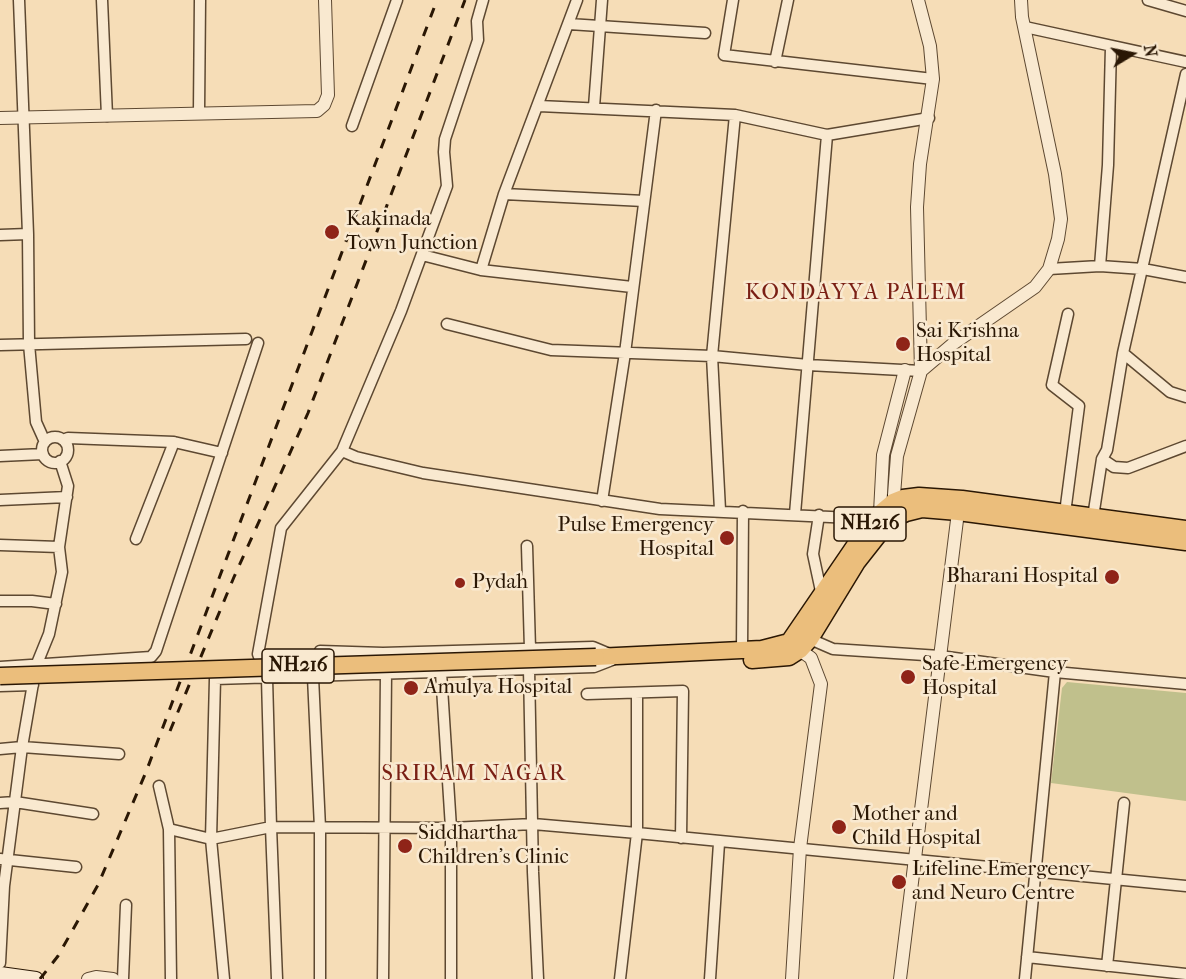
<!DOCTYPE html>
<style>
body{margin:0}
#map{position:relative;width:1186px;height:979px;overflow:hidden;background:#f6ddb7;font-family:"IM FELL French Canon",serif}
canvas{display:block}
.north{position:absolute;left:1102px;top:24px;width:60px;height:60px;-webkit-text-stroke:4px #f9e9d0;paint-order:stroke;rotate:80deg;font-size:16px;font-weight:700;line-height:24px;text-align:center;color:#2a1704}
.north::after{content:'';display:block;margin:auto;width:21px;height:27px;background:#2a1704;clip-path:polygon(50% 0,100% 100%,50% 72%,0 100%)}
</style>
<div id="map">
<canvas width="1186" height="979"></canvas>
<div class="north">N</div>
</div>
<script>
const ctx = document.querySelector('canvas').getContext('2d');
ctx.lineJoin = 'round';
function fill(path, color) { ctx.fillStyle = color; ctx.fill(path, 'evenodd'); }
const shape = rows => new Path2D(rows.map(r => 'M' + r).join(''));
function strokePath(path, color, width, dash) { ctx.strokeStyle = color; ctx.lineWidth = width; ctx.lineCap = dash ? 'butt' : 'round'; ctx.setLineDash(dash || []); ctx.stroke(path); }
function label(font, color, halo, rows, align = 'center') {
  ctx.font = font + ' "IM FELL French Canon",serif'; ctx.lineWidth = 5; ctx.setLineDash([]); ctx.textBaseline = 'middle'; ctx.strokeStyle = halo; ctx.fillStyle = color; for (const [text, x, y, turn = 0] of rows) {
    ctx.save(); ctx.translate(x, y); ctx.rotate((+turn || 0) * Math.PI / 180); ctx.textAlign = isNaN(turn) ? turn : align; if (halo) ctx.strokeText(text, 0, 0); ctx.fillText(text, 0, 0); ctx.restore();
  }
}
const green = shape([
 [1067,682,1186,693,1186,801,1051,783,1062,688]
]);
const minor = shape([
 [19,0,28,234,29,344,36,422,45,442],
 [102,0,107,116],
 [483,0,477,21,478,40,445,139,444,152,447,186,401,311,342,451,281,528,258,654,267,678,271,827,451,828,533,824,637,833,637,693],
 [733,0,724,55,933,79],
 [1148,0,1186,11],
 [569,24,705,33],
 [1025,27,1186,62],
 [775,62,788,0],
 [1186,74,1123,353,1107,450,1102,459,1114,467,1128,468,1186,446],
 [539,106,735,115,827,135,929,118],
 [594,107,602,0],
 [199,112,200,0],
 [352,126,397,0],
 [504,194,644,201],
 [0,235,28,234],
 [422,255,481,270,632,287],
 [1100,266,1108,165,1111,47],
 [1049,269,1100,266,1143,269,1186,277],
 [481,270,504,194,577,0],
 [447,324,551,350,712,356,808,365,921,371],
 [0,345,246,339],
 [1123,353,1170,392,1186,397],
 '42 450a13 13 0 1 1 26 0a13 13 0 1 1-26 0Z',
 [63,440,68,438,174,442,222,453],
 [342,451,356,457,423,473,660,509,873,519],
 [0,456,43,454],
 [0,500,67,497],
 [602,501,625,353,656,110],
 [720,510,712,356,735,115],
 [1065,513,1079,406,1052,385,1068,314],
 [795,514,827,135],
 [819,515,813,554,822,596],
 [1093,517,1102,459],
 [136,539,174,442],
 [0,545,59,547],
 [527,546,530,649],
 [0,601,32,601,56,604],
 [810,639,833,649,940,656,1055,672,1186,684],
 [742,650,743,511],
 [320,651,383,653,593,647,612,655],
 [0,667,151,657,156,651,258,343],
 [529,669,533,872,538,979],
 [441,672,451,828,451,979],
 [313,677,320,828,320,979],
 [0,686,33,685],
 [587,694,683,691,681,838],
 [0,749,22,747,119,754],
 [159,786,169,829,171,979],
 [0,803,15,802,93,814],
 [169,829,211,839,271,827,277,979],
 [0,859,76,867],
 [1027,957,1186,974],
 [0,963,4,886,22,747,36,666,49,634,62,572,59,547,68,486,60,461],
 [1107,966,1124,803],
 [123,979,126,905],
 [224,979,211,839,215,679,594,667,612,660],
 [383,979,386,674],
 [620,979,637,833,1186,886],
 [710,979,719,843],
 [1025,979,1055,672]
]);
const tertiary = shape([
 [0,118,317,111,324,105,328,95,325,0],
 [921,371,954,343,1035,287,1049,269,1058,239,1061,219,1055,174,1022,17,1021,0],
 [893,508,897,456,921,371,917,207,920,164,933,79,930,46,918,0],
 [880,512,883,455,905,370],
 [88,979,96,977,113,979],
 [792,979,800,848,821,684,811,658,794,646],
 [900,979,958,512]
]);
const secondary = shape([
 [0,974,36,979]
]);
const trunk = shape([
 [596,657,762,649,789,642,873,519,893,502,903,498,919,496,962,499,1186,529],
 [752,660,789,657,800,650,810,639,857,562,883,529,895,518,906,513,922,509,958,512,1186,542]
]);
const rail = shape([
 [170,731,234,577,308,413,465,0],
 [40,979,58,956,98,885,146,772,437,0]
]);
const trunkBridge = shape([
 [0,676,596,657]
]);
const markers = [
 [332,232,8,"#8f2418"],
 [903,344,8,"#8f2418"],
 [727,538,8,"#8f2418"],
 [1112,577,8,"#8f2418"],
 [460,583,6,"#8f2418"],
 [908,677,8,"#8f2418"],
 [411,688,8,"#8f2418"],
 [839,827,8,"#8f2418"],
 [405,846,8,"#8f2418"],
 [899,882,8,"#8f2418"]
];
const shields = [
 [870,524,72],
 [298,666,72]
];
const shieldNames = [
 ["NH216",870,524],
 ["NH216",298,666]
];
const poiNames = [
 ["Kakinada",346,220],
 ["Town Junction",346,244],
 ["Sai Krishna",916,332],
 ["Hospital",916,356],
 ["Pulse Emergency",714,526,"right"],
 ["Hospital",714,550,"right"],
 ["Bharani Hospital",1098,577,"right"],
 ["Pydah",472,583],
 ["Safe Emergency",922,665],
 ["Hospital",922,689],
 ["Amulya Hospital",424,688],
 ["Mother and",852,815],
 ["Child Hospital",852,839],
 ["Siddhartha",418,834],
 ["Children's Clinic",418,858],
 ["Lifeline Emergency",912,870],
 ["and Neuro Centre",912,894]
];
const neighbourhoodNames = [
 ["KONDAYYA PALEM",856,294],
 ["SRIRAM NAGAR",474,775]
];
fill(green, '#c0c08c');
strokePath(minor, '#5d4831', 13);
strokePath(tertiary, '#5d4831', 14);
strokePath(secondary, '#2a1704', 16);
strokePath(trunk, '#2a1704', 19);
strokePath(minor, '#f9e9d0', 10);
strokePath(tertiary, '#f9e9d0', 12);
strokePath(secondary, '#f9e9d0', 14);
strokePath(trunk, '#ebbe7c', 16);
strokePath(rail, '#2a1704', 3, [10, 10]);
strokePath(trunkBridge, '#2a1704', 19, []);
strokePath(trunkBridge, '#ebbe7c', 16);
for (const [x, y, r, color] of markers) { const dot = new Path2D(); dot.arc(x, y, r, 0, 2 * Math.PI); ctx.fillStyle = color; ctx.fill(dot); strokePath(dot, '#f9e9d0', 2); }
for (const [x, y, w] of shields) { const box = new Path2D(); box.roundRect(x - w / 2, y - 17, w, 34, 4.5); ctx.fillStyle = '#f9e9d0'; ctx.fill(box); strokePath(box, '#2a1704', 1.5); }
label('bold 20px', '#2a1704', null, shieldNames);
label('21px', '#2a1704', '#f9e9d0', poiNames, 'left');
ctx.letterSpacing = '1.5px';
label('22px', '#7a1f14', '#f9e9d0', neighbourhoodNames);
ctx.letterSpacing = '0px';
</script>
